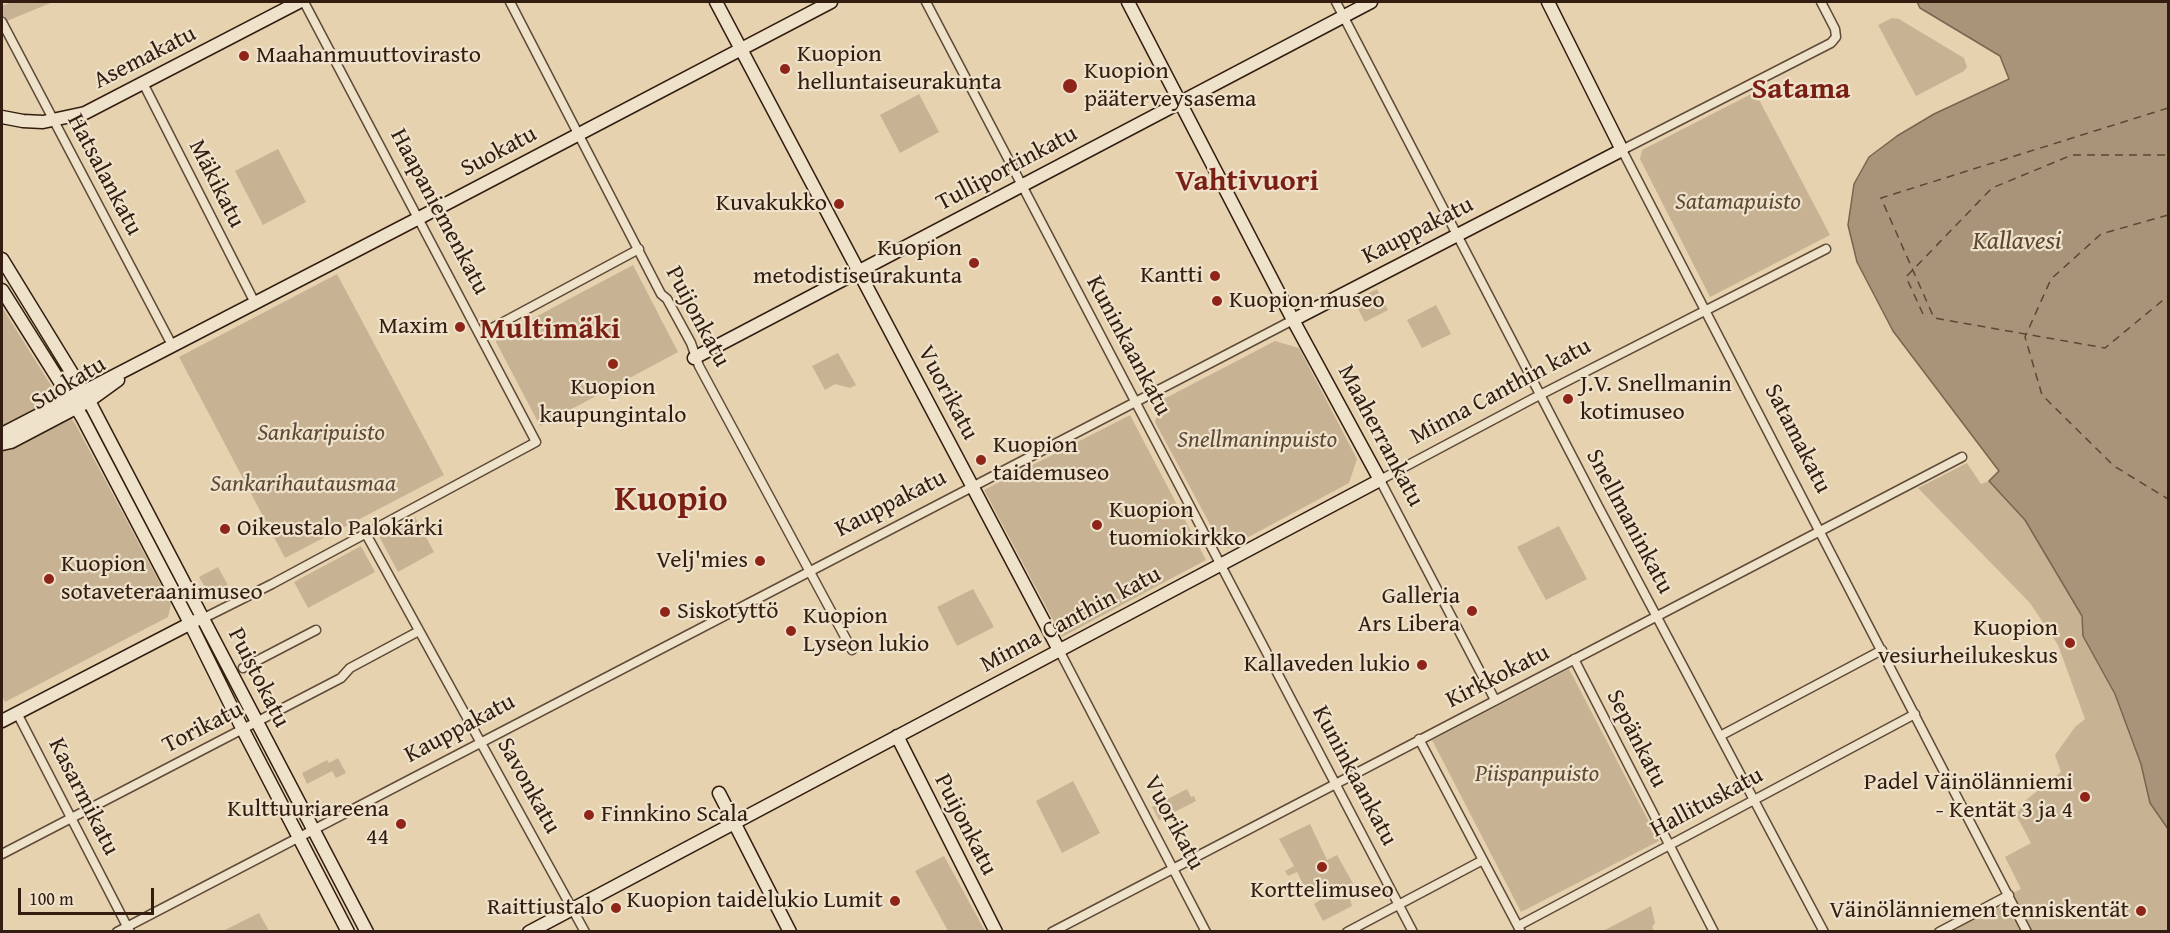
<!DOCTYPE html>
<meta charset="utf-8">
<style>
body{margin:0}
#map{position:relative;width:2170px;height:933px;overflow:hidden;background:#e6d2af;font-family:"Gentium Book Plus",serif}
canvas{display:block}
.frame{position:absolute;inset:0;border:3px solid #321d10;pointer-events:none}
.scale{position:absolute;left:18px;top:888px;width:136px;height:27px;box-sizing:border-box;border:3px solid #321d10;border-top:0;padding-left:8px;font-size:18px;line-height:21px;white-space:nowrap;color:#321d10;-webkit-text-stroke:4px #efe2cb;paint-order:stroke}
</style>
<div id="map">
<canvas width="2170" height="933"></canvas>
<div class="frame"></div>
<div class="scale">100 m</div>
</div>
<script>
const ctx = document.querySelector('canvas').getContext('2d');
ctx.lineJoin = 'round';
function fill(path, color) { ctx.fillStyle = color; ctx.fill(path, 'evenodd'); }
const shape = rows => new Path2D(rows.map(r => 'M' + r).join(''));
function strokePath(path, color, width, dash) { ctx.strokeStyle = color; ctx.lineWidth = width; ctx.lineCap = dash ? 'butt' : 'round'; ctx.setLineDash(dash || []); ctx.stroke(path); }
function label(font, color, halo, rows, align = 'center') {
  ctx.font = font + ' "Gentium Book Plus",serif'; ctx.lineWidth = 4.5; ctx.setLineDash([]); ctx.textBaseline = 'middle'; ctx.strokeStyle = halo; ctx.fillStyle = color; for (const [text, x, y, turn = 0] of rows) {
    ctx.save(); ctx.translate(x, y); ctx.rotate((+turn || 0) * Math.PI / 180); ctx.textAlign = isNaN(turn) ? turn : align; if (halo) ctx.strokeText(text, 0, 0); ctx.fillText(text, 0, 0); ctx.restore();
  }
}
const green = shape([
 [12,2,53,2,2,23,2,6],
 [1892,18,1899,19,1964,58,1967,67,1964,71,1916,96,1878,25],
 [1755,92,1830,235,1710,297,1640,159,1642,150],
 [919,94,939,132,900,153,880,115],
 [278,149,306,202,263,225,235,171],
 [633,265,678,352,540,426,496,342,496,338],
 [337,274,444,475,285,558,179,357],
 [1377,289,1388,310,1365,322,1354,301],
 [1436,305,1451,334,1422,348,1407,320],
 [2,307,77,427,171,604,168,617,5,702,2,695],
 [1275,341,1299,348,1357,459,1349,483,1228,548,1221,545,1155,422,1162,400],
 [838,353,856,385,850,388,835,384,825,390,812,366],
 [1130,415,1206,560,1062,637,984,490],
 [1967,463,1981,484,1989,481,2025,520,2082,616,2083,636,2115,694,2141,764,2150,803,2168,829,2168,931,1939,931,2021,889,2005,857,2031,843,2016,815,2026,800,2061,772,2055,755,2075,727,2085,719,2058,645,2030,603,1918,488],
 [415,517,434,552,398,572,379,536],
 [1559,526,1587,579,1546,600,1517,547],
 [361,546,375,572,308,608,294,582],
 [218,567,230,589,211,598,199,577],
 [973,589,994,627,957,646,937,607],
 [1569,669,1659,841,1521,912,1432,740],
 [338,758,346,773,336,778,332,771,307,784,302,773,327,760,329,763],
 [1073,781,1100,833,1062,853,1036,801],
 [1187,789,1191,797,1194,796,1196,801,1159,820,1152,807],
 [1310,824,1327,860,1337,855,1359,894,1350,899,1352,906,1323,921,1314,904,1326,896,1319,886,1307,892,1297,872,1288,876,1285,871,1294,866,1279,839],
 [944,856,985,931,948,931,915,871],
 [1651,906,1655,923,1652,927,1654,931,1603,931],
 [259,913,269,931,223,931]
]);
const water = shape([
 [1917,2,2168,2,2168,829,2150,803,2141,764,2115,694,2083,636,2082,616,2025,520,1989,481,1999,471,1893,331,1857,262,1848,225,1854,184,1869,157,1897,136,1934,114,2009,79,2000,56,1920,8,1917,2]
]);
const ferry = shape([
 [2168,108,1881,198,1934,318,2105,348,2168,296],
 [2168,215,2101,234,2051,279,2025,337,2042,395,2114,466,2168,499],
 [1923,314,1906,277,1992,188,2072,155,2168,155]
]);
const street = shape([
 [510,2,661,294,667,299,691,343,699,366,852,650],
 [926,2,1413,932],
 [1336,2,1598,506,1824,932],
 [1821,2,1835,29,1836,37,1831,43,1622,150,2027,932],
 [2,22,172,345],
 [143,83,255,303],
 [481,334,639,249],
 [366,534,585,932],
 [204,618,272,584,536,442,304,2],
 [1059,650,1206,932],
 [1574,659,1714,932],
 [243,668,316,630],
 [1495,700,1380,480,1534,398,1826,249],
 [17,713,130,932],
 [1720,736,1882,650],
 [1419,739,1521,932],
 [2,854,341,678,350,668,419,631],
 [1518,926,1915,714],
 [117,932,1293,320],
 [1052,932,1962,457],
 [1347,932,1483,860],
 [1939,932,2009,895]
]);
const secondary = shape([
 [716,2,1059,650],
 [2,117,23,121,43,122,85,113,299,2],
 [2,259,89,401,367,932],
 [2,290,82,417,190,623,243,730,348,932],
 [1293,320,1622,150,1548,2],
 [694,358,1371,2],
 [2,434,419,218,831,2],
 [2,444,11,442,89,401,118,380],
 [2,721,195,621],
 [897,736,996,932],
 [719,793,790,932],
 [529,932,1380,480,1293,320,1128,2]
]);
const markers = [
 [244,56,6,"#8f2418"],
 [785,69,6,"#8f2418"],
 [1070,86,8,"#8f2418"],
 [839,204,6,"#8f2418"],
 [974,263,6,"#8f2418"],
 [1215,276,6,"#8f2418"],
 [1217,301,6,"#8f2418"],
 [460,327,6,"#8f2418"],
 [613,364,6,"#8f2418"],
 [1568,399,6,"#8f2418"],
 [981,460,6,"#8f2418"],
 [1097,525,6,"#8f2418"],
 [225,529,6,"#8f2418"],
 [760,561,6,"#8f2418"],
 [49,579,6,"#8f2418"],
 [1472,611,6,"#8f2418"],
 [665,612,6,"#8f2418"],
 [791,631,6,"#8f2418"],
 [2070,643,6,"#8f2418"],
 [1422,665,6,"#8f2418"],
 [2085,797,6,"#8f2418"],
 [589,815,6,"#8f2418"],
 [401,824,6,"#8f2418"],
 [1322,867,6,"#8f2418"],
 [895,901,6,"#8f2418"],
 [616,908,6,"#8f2418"],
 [2141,911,6,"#8f2418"]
];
const poiNames = [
 ["Kuopion",797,55,"left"],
 ["helluntaiseurakunta",797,83,"left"],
 ["Maahanmuuttovirasto",256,56,"left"],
 ["Kuopion",1084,72,"left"],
 ["pääterveysasema",1084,100,"left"],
 ["Kuvakukko",827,204],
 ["Kuopion",962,249],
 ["metodistiseurakunta",962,277],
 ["Kantti",1203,276],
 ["Kuopion museo",1229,301,"left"],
 ["Maxim",448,327],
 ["J.V. Snellmanin",1580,385,"left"],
 ["kotimuseo",1580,413,"left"],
 ["Kuopion",613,388,"center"],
 ["kaupungintalo",613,416,"center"],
 ["Kuopion",993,446,"left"],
 ["taidemuseo",993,474,"left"],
 ["Kuopion",1109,511,"left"],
 ["tuomiokirkko",1109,539,"left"],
 ["Oikeustalo Palokärki",237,529,"left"],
 ["Velj'mies",748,561],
 ["Kuopion",61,565,"left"],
 ["sotaveteraanimuseo",61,593,"left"],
 ["Galleria",1460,597],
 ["Ars Libera",1460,625],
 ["Siskotyttö",677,612,"left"],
 ["Kuopion",803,617,"left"],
 ["Lyseon lukio",803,645,"left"],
 ["Kuopion",2058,629],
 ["vesiurheilukeskus",2058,657],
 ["Kallaveden lukio",1410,665],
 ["Padel Väinölänniemi",2073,783],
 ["- Kentät 3 ja 4",2073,811],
 ["Kulttuuriareena",389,810],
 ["44",389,838],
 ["Finnkino Scala",601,815,"left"],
 ["Korttelimuseo",1322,891,"center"],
 ["Kuopion taidelukio Lumit",883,901],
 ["Raittiustalo",604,908],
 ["Väinölänniemen tenniskentät",2129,911]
];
const streetNames = [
 ["Asemakatu",145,58,-27],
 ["Suokatu",499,152,-28],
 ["Tulliportinkatu",1007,169,-28],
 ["Hatsalankatu",104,175,62],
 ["Mäkikatu",216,184,63],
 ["Haapaniemenkatu",439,212,62],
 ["Kauppakatu",1418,231,-27],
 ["Puijonkatu",697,317,62],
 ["Kuninkaankatu",1128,346,62],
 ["Suokatu",69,384,-31],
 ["Minna Canthin katu",1501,392,-28],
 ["Vuorikatu",947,393,62],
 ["Maaherrankatu",1380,436,62],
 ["Satamakatu",1797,439,63],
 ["Kauppakatu",891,504,-27],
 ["Snellmaninkatu",1629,522,62],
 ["Minna Canthin katu",1071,620,-28],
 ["Kirkkokatu",1498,677,-27],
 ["Puistokatu",258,678,63],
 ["Torikatu",203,728,-27],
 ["Kauppakatu",460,729,-28],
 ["Sepänkatu",1636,739,63],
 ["Kuninkaankatu",1354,776,62],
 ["Savonkatu",528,786,61],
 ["Kasarmikatu",83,797,63],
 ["Hallituskatu",1707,803,-28],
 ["Vuorikatu",1173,823,62],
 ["Puijonkatu",965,825,63]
];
const parkNames = [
 ["Satamapuisto",1738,203],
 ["Sankaripuisto",321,434],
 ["Snellmaninpuisto",1257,441],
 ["Sankarihautausmaa",303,485],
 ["Piispanpuisto",1537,775]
];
const waterNames = [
 ["Kallavesi",2017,242]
];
const districtNames = [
 ["Satama",1801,90],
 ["Vahtivuori",1247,182],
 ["Multimäki",550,330]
];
const townNames = [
 ["Kuopio",671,501]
];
fill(green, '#c7b394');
fill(water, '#a99479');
strokePath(water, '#79644f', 1.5);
strokePath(ferry, '#5c4735', 1.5, [8, 6]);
strokePath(street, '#5f4a38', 11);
strokePath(secondary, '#321d10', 15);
strokePath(street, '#efe2cb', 8);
strokePath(secondary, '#efe2cb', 12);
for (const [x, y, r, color] of markers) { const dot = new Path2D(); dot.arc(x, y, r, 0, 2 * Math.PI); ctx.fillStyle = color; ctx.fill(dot); strokePath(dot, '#efe2cb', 2); }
label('24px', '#321d10', '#efe2cb', poiNames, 'right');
label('24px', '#321d10', '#efe2cb', streetNames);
label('italic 24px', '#5f4a38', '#efe2cb', parkNames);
label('italic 26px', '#5c4735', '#efe2cb', waterNames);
label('bold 30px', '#7a1f14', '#efe2cb', districtNames);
label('bold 36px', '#7a1f14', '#efe2cb', townNames);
</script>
